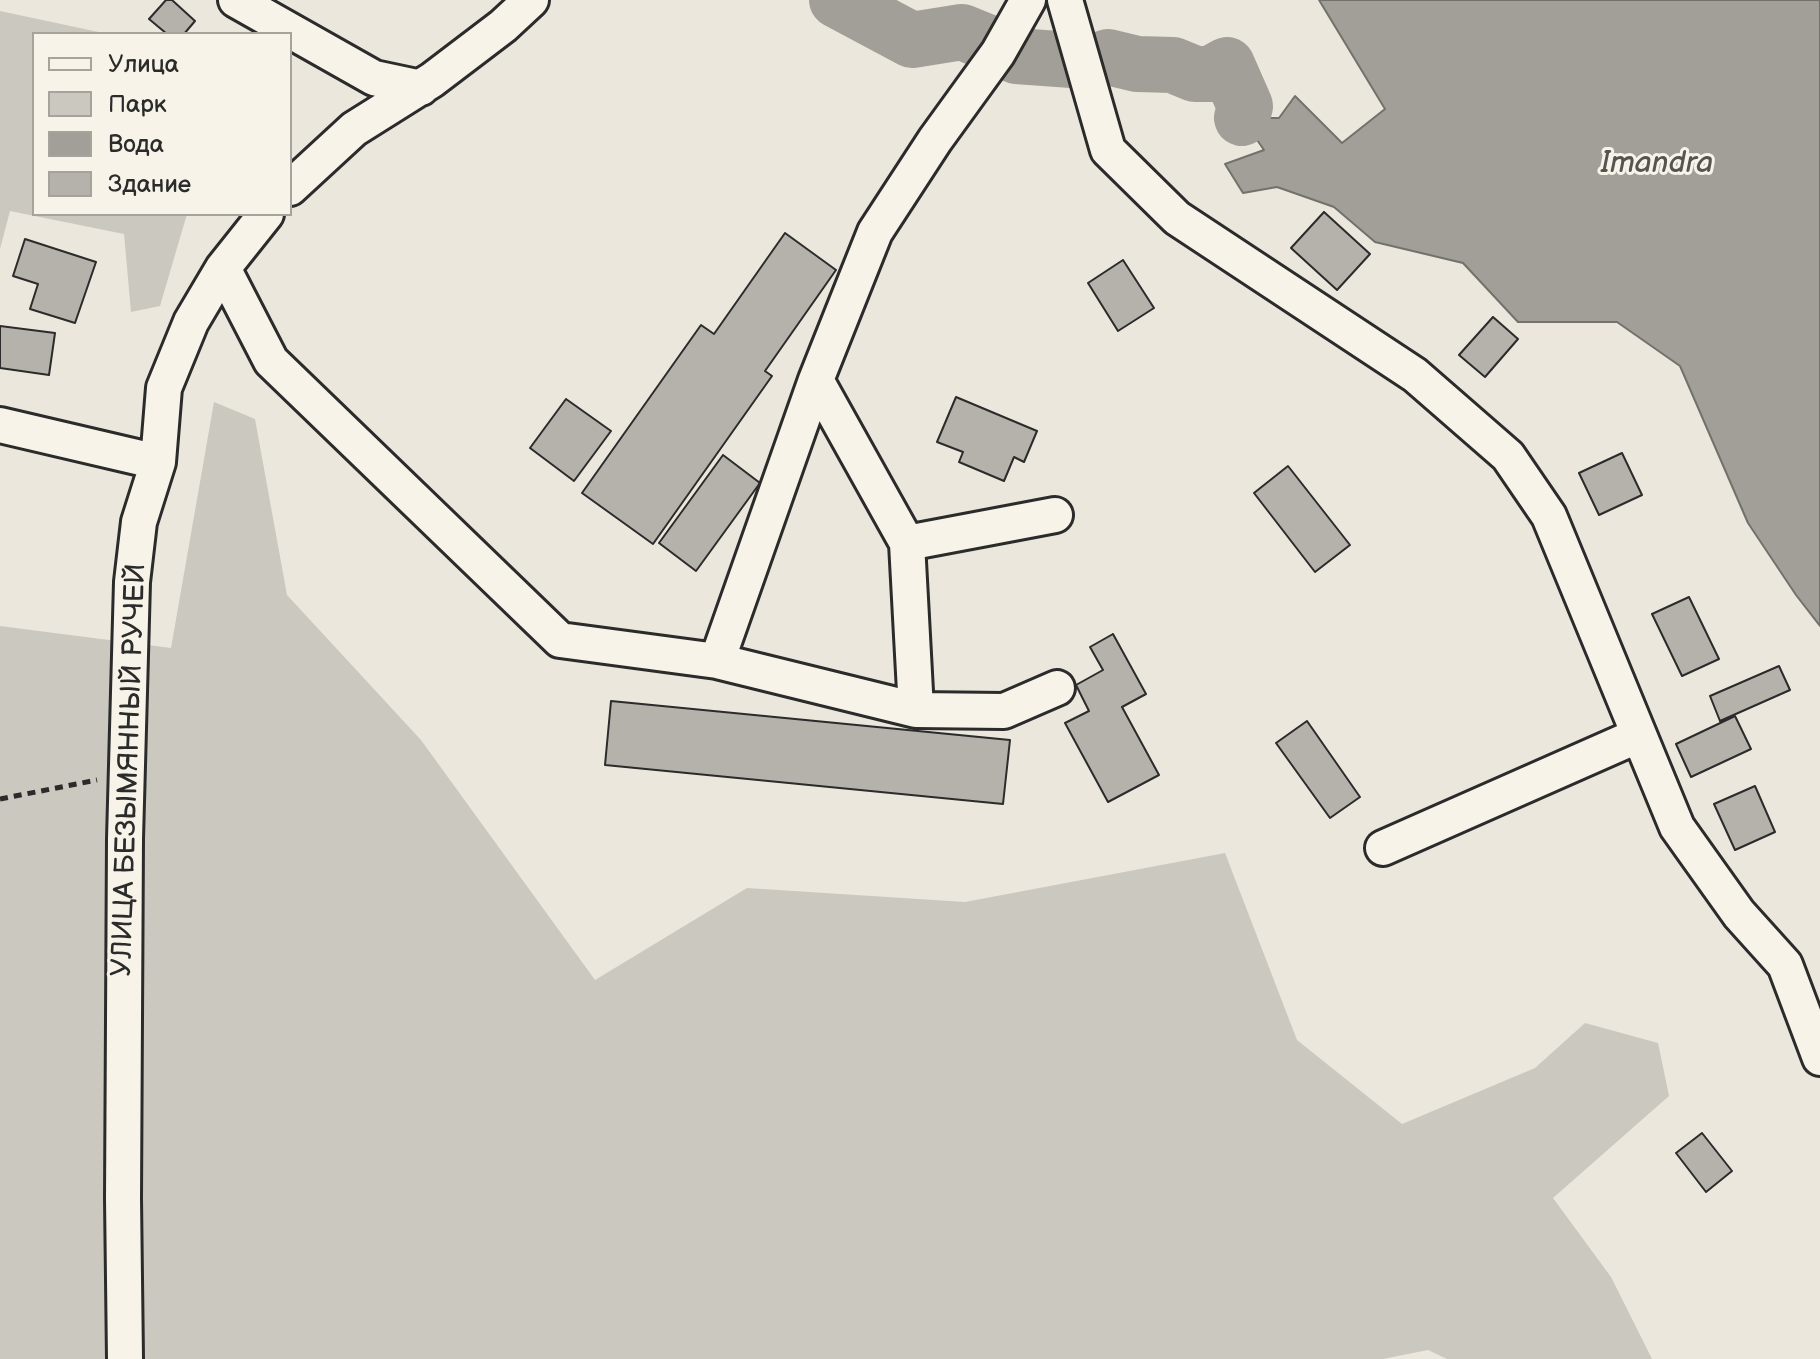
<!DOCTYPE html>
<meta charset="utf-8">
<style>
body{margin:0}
#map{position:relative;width:1820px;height:1359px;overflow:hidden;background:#ebe7dd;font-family:"Balsamiq Sans",sans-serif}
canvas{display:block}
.legend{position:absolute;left:32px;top:32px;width:260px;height:184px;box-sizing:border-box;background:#f7f3e8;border:2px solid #a5a39c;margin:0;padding:10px 14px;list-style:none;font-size:24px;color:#2b2b2b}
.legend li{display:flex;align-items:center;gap:16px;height:40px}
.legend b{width:40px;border:2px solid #a5a39c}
</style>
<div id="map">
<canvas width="1820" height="1359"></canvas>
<ul class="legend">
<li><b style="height:10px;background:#f7f3e8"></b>Улица</li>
<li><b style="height:22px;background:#cbc8bf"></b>Парк</li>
<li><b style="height:22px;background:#a29f98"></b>Вода</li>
<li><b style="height:22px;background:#b5b2ab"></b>Здание</li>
</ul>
</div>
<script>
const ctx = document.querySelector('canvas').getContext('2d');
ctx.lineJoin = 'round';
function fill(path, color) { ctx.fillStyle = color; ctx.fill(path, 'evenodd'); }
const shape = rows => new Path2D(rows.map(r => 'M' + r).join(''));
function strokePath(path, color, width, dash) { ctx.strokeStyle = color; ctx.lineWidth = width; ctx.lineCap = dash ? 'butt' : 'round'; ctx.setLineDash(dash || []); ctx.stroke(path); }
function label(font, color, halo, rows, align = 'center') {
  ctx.font = font + ' "Balsamiq Sans",sans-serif'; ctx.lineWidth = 6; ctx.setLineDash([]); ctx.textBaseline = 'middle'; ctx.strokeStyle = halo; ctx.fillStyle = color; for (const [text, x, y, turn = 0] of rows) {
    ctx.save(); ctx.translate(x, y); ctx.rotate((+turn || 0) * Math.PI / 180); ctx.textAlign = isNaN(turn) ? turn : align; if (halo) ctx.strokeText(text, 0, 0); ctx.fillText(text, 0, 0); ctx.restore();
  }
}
const green = shape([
 [0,11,108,34,34,34,34,214,187,214,160,306,131,312,124,234,10,211,0,249],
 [214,402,255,419,287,595,421,740,595,980,747,888,965,902,1225,853,1297,1040,1402,1124,1535,1068,1585,1023,1658,1043,1669,1096,1553,1198,1611,1277,1652,1359,1447,1359,1428,1350,1383,1359,0,1359,0,626,171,648]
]);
const water = shape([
 [1319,0,1820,0,1820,626,1796,595,1748,523,1680,366,1617,322,1518,322,1463,263,1375,242,1334,207,1277,187,1243,193,1225,164,1264,150,1242,118,1279,118,1295,96,1342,143,1385,109,1319,0]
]);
const river = shape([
 [837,0,912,40,962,32,989,43],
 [1016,56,1072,60],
 [1093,63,1108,57,1137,64,1173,65,1195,74,1211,74,1227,65,1245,106,1242,118]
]);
const building = shape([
 [166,0,172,0,195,21,184,34,167,34,149,19,166,0],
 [1324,212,1370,254,1337,290,1291,248,1324,212],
 [785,233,836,270,765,371,772,376,653,544,582,493,701,325,714,334,785,233],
 [25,239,96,262,75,323,30,309,38,284,13,276,25,239],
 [1123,260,1154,308,1118,331,1088,283,1123,260],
 [1493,317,1518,339,1485,377,1459,355,1493,317],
 [0,326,55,333,49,375,0,368,0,326],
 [956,397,1037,431,1024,462,1014,457,1004,481,959,462,963,452,937,442,956,397],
 [566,399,611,431,574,481,530,448,566,399],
 [1622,453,1642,495,1599,515,1579,473,1622,453],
 [723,455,760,483,696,571,659,543,723,455],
 [1288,466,1350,545,1315,572,1254,493,1288,466],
 [1689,597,1719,659,1682,676,1652,614,1689,597],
 [1113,634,1146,694,1122,707,1159,775,1108,802,1065,723,1089,711,1076,685,1103,670,1090,647,1113,634],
 [1779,666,1790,690,1720,721,1710,696,1779,666],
 [611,701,1010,740,1003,804,605,765,611,701],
 [1735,716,1751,749,1691,777,1676,744,1735,716],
 [1307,721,1360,797,1330,818,1276,743,1307,721],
 [1755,786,1775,832,1735,850,1714,804,1755,786],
 [1702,1133,1732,1171,1706,1192,1676,1153,1702,1133]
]);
const path = shape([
 [0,799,97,780]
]);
const minor = shape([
 [236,0,374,78,421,88],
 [1065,0,1108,150,1177,218,1415,375,1508,456,1549,516,1677,827,1739,914,1785,965,1820,1058],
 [290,188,354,129,432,80,503,26,531,0],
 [223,268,271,361,560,640,717,661,816,380,875,232,935,140,998,53,1028,0],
 [816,380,907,543,916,710],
 [0,425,158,462],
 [907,543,1055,515],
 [717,661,916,710,1004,711,1057,688],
 [1383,848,1639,735],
 [125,1359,123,1198,125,839,132,582,139,522,158,462,164,388,191,322,223,268,266,214]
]);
const streetNames = [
 ["УЛИЦА БЕЗЫМЯННЫЙ РУЧЕЙ",130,770,-88]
];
const waterNames = [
 ["Imandra",1657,164]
];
fill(green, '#cbc8bf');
fill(water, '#a29f98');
strokePath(water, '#72716c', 2);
strokePath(river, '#a29f98', 56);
fill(building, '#b5b2ab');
strokePath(building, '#2b2b2b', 2);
strokePath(minor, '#2b2b2b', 40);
strokePath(path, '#2b2b2b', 5, [8, 6]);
strokePath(minor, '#f7f3e8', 34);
label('28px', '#2b2b2b', '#f7f3e8', streetNames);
label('italic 30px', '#555451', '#f7f3e8', waterNames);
</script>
